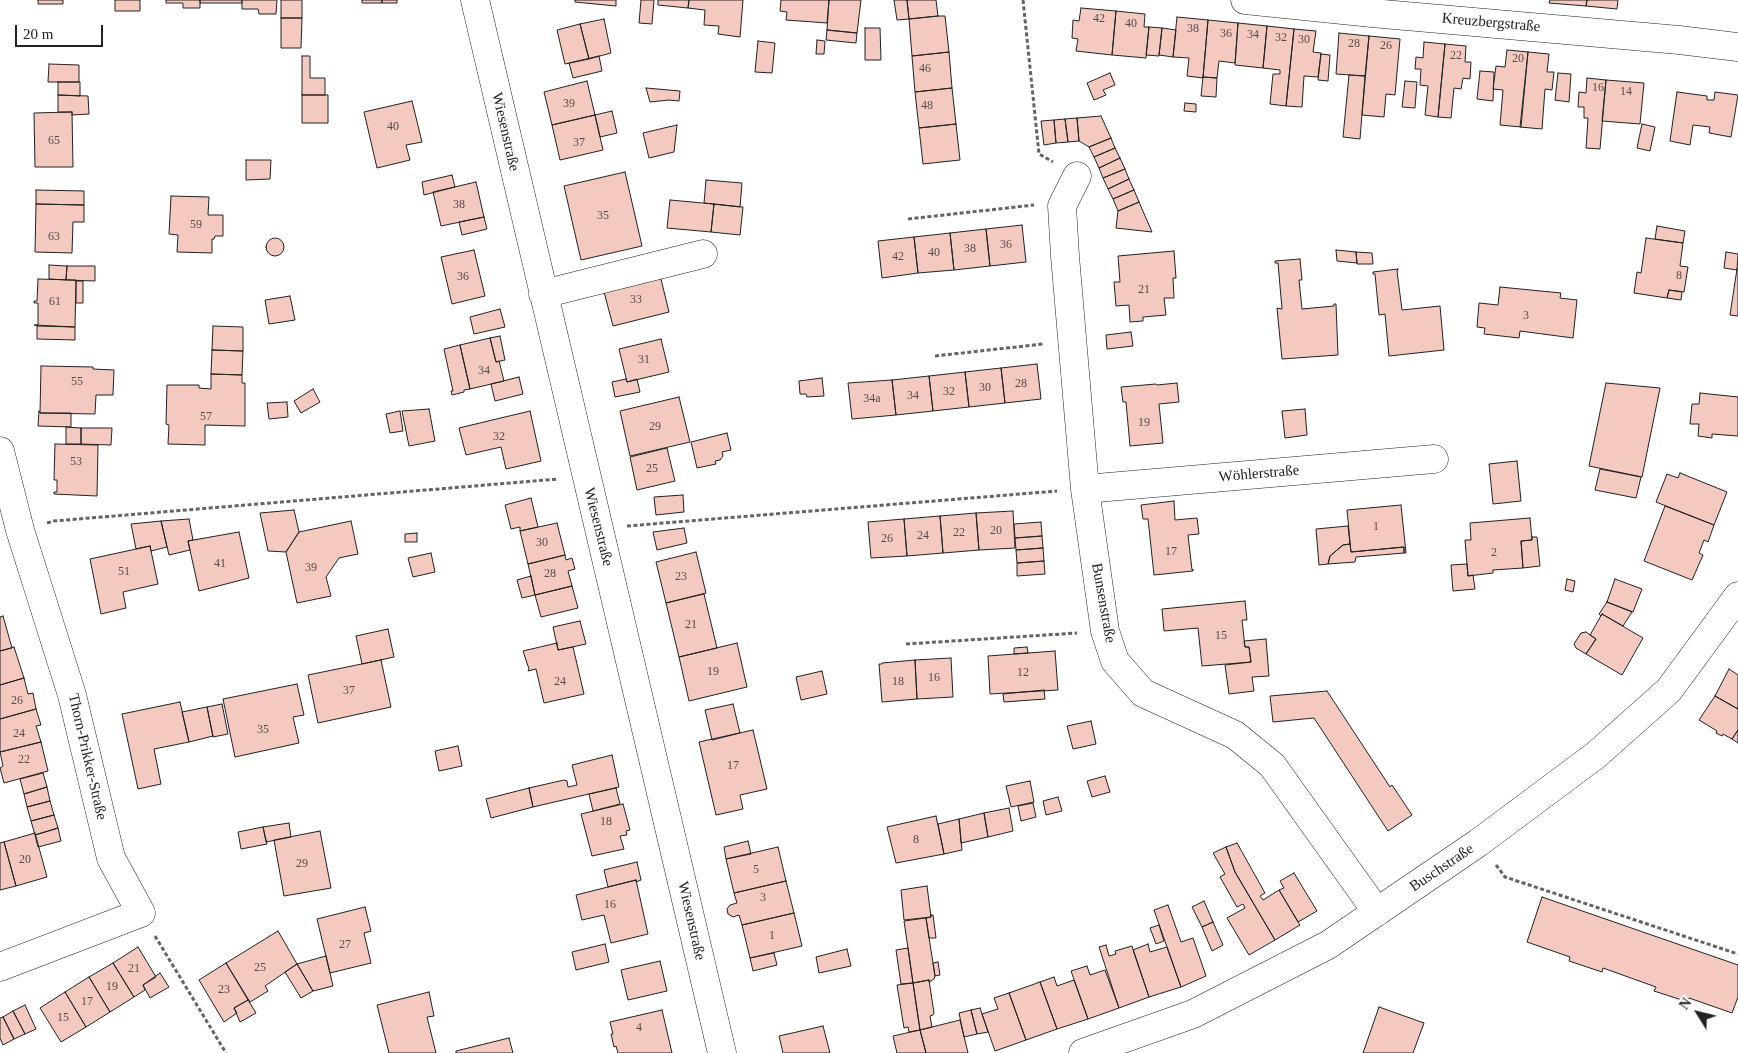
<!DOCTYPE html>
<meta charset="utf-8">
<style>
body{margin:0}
#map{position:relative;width:1738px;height:1053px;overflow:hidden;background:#fff;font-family:"Times New Roman",serif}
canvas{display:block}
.north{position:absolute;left:1673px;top:988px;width:50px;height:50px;-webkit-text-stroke:4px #fff;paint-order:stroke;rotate:306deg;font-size:14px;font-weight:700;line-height:20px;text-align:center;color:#222}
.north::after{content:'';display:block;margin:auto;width:18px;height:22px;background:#222;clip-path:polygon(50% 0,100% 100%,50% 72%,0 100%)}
.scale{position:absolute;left:15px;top:25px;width:88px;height:22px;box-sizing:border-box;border:2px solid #222;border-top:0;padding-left:6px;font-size:15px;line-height:18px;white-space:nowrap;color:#222;-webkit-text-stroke:4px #fff;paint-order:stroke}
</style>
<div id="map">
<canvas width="1738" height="1053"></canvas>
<div class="north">N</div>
<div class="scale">20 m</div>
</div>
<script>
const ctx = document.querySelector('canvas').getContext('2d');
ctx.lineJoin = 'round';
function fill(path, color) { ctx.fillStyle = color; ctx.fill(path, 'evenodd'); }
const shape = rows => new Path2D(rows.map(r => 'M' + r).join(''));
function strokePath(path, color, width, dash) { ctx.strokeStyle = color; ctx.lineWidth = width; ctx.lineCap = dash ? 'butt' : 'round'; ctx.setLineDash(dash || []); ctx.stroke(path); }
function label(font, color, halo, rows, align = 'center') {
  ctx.font = font + ' "Times New Roman",serif'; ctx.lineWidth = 4; ctx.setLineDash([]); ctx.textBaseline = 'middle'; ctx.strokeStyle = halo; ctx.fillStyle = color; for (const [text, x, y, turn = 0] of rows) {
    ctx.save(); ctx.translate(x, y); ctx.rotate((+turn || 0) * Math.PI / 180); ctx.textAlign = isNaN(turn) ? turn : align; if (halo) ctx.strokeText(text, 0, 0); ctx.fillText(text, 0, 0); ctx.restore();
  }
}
const building = shape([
 [38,0,63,0,63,4,38,4,38,0],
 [115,0,140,0,140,11,115,11,115,0],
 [166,0,200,0,200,8,183,8,183,3,166,3,166,0],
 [200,0,242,0,242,3,200,3,200,0],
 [242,0,277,0,276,14,259,14,258,9,242,9,242,0],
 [281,0,302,0,302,18,281,18,281,0],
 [362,0,382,0,382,3,362,3,362,0],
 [382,0,397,0,397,3,382,3,382,0],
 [575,0,616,0,616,6,575,2,575,0],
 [641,0,654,0,652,24,639,23,641,0],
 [658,0,689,0,688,8,658,5,658,0],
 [689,0,743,0,740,37,718,34,719,26,704,25,705,10,688,8,689,0],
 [781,0,829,0,827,23,786,20,787,12,780,11,781,0],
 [829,0,861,0,857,33,827,30,829,0],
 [894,0,907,0,909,19,897,20,894,0],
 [907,0,936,0,938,16,909,19,907,0],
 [1550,0,1587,0,1586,6,1549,3,1550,0],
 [1587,0,1618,0,1617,9,1586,6,1587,0],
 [1081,8,1116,11,1112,55,1076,51,1078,39,1072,38,1073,20,1079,21,1081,8],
 [1116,11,1145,14,1144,27,1149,27,1146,58,1112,55,1116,11],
 [938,16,945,16,949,52,912,56,909,19,938,16],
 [1177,17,1208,20,1203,78,1187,76,1189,58,1173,57,1177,17],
 [281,18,302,18,301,48,281,48,281,18],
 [604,19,611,53,589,59,580,24,604,19],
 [1208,20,1238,23,1235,63,1219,61,1217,78,1203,77,1208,20],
 [1238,23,1267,26,1263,68,1235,65,1238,23],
 [580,24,589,59,565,64,557,30,580,24],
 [1267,26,1294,29,1286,106,1270,104,1273,74,1280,74,1280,70,1263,68,1267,26],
 [1149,27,1162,28,1159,56,1146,55,1149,27],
 [865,28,880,28,881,60,865,60,865,28],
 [1162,28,1176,30,1173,57,1159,55,1162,28],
 [1294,29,1316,31,1313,52,1321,53,1318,77,1304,76,1302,107,1286,106,1294,29],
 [827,30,857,33,856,43,826,40,827,30],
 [1339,33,1369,36,1365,76,1336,74,1339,33],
 [1369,36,1400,39,1395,95,1386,94,1384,117,1362,115,1369,36],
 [817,40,825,41,824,54,816,54,817,40],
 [758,41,775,43,772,73,755,72,758,41],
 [1424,42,1445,44,1438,117,1425,115,1428,86,1420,85,1421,69,1415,69,1416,57,1423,58,1424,42],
 [1445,44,1466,46,1465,62,1471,62,1470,79,1463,78,1461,89,1454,88,1451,118,1438,117,1445,44],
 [1507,50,1528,52,1521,127,1500,125,1503,90,1493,89,1496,66,1505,67,1507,50],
 [949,52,952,88,915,92,912,56,949,52],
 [1528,52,1549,54,1547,72,1554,72,1552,90,1545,89,1542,129,1520,127,1528,52],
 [1321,54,1330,55,1328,81,1318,80,1321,54],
 [302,56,310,56,310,78,325,78,325,95,302,95,302,56],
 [599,56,602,71,573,78,569,63,599,56],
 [49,64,79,65,79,82,48,82,49,64],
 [1480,71,1494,72,1493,101,1477,99,1480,71],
 [1110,73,1115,85,1103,90,1106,95,1094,100,1087,83,1110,73],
 [1558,73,1571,74,1569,102,1555,100,1558,73],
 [1349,75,1365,76,1360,139,1343,137,1349,75],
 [1203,77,1217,78,1216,97,1201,96,1203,77],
 [1587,78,1606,80,1600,149,1586,148,1588,118,1584,118,1584,107,1578,107,1579,92,1586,93,1587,78],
 [1606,80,1644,83,1640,124,1602,121,1606,80],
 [587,81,595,115,552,125,544,92,587,81],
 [1405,81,1417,82,1415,108,1402,107,1405,81],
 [58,82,80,82,80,96,58,95,58,82],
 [646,88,680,91,679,101,669,100,650,102,646,88],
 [952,88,956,124,919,128,915,92,952,88],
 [1677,92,1707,96,1707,100,1714,100,1715,92,1738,95,1731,137,1709,133,1710,127,1693,125,1690,145,1670,141,1677,92],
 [58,95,88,96,89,114,72,115,72,112,58,112,58,95],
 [302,95,328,95,328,123,302,123,302,95],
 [412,101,422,142,406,145,410,160,377,168,364,112,412,101],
 [1185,103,1196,104,1196,112,1184,111,1185,103],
 [612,111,617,133,600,137,595,115,612,111],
 [72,112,73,167,35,167,34,113,72,112],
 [595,115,603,150,560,160,552,125,595,115],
 [1101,116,1111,138,1089,147,1079,141,1077,118,1101,116],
 [1077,118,1079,141,1068,142,1065,119,1077,118],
 [1065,119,1068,142,1056,143,1054,120,1065,119],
 [1054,120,1056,143,1044,145,1041,121,1054,120],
 [956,124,960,160,923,164,919,128,956,124],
 [1642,124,1655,127,1650,151,1637,148,1642,124],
 [677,125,674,152,649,158,643,133,677,125],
 [1111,138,1115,148,1094,157,1089,147,1111,138],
 [1115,148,1120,158,1099,168,1094,157,1115,148],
 [1120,158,1125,169,1103,178,1099,168,1120,158],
 [246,160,271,160,270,179,246,180,246,160],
 [1125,169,1129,179,1108,189,1103,178,1125,169],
 [625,172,642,246,581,260,564,186,625,172],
 [452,175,455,187,424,195,422,182,452,175],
 [1129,179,1134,190,1113,199,1108,189,1129,179],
 [706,180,742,183,740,207,704,203,706,180],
 [476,182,484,217,441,226,433,192,476,182],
 [36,190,84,191,84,205,36,204,36,190],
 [1134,190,1139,202,1118,211,1113,199,1134,190],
 [171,196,209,197,208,215,223,215,223,236,215,236,214,239,212,239,212,253,177,252,178,235,169,234,171,196],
 [670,200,714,204,711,232,667,228,670,200],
 [1139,202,1152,232,1116,228,1118,211,1139,202],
 [36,204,84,205,84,222,73,222,72,253,35,252,36,204],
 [714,204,743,207,740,235,711,232,714,204],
 [484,217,487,229,462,235,459,222,484,217],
 [1022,225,1026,262,990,266,986,229,1022,225],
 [1657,226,1685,231,1683,243,1655,239,1657,226],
 [986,229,990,266,954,270,950,233,986,229],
 [950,233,954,270,918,273,914,237,950,233],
 [914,237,918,273,882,278,878,241,914,237],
 '266 247a9 9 0 1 1 18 0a9 9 0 1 1-18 0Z',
 [1646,238,1683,243,1680,266,1688,267,1684,292,1669,290,1667,298,1634,293,1637,272,1641,273,1646,238],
 [474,250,485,296,452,304,441,257,474,250],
 [1336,250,1356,252,1357,263,1337,261,1336,250],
 [1174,251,1176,278,1173,278,1174,298,1164,298,1166,315,1143,317,1143,321,1130,322,1129,305,1116,306,1114,282,1120,282,1118,256,1174,251],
 [1356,252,1372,253,1373,264,1357,264,1356,252],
 [1726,252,1738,254,1737,270,1724,268,1726,252],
 [1300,259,1302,280,1299,280,1302,309,1334,306,1334,304,1336,304,1338,355,1282,359,1277,308,1282,309,1278,263,1275,263,1275,261,1300,259],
 [49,265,67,266,66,280,49,279,49,265],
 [67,266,95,266,95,281,66,280,67,266],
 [1398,269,1397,271,1402,310,1440,306,1444,350,1389,356,1385,314,1379,315,1375,274,1373,274,1373,272,1398,269],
 [1737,269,1738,269,1738,316,1730,315,1737,269],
 [660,275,669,312,613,326,603,288,660,275],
 [38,279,76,280,75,327,34,325,38,325,38,303,34,303,34,301,37,301,38,279],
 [76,281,83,281,83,303,76,303,76,281],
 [1500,287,1561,293,1560,298,1577,300,1573,338,1520,331,1519,338,1484,334,1485,328,1477,327,1479,303,1498,305,1500,287],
 [1669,290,1682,292,1681,300,1667,298,1669,290],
 [290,296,295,320,269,324,265,300,290,296],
 [500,309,505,327,474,334,470,317,500,309],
 [37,326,75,327,75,340,37,339,37,326],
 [213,326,243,327,243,351,212,350,213,326],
 [1131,332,1133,346,1107,349,1106,335,1131,332],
 [500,336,505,360,496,362,490,338,500,336],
 [490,338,496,362,499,361,504,381,470,389,460,345,490,338],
 [661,339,669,372,627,382,619,349,661,339],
 [460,345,470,389,464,390,464,392,452,395,451,391,453,391,444,349,460,345],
 [212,350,243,351,242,375,211,374,212,350],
 [1037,364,1041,399,1005,403,1001,368,1037,364],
 [41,366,93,367,93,369,114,370,113,395,96,395,95,414,40,413,41,366],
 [1001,368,1005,403,969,407,965,372,1001,368],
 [965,372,969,407,933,411,929,376,965,372],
 [211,374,242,375,242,383,245,383,245,426,205,425,205,445,168,444,169,425,166,424,167,385,199,385,199,388,211,389,211,374],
 [929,376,933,411,896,415,892,380,929,376],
 [519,377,523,394,495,401,491,384,519,377],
 [822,378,824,396,807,397,806,394,800,394,799,381,822,378],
 [626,379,627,382,637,379,640,392,615,397,612,382,626,379],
 [892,380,896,415,852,419,848,383,892,380],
 [1177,383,1179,402,1159,404,1163,443,1130,446,1126,402,1123,402,1121,387,1156,384,1157,385,1177,383],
 [1606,383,1660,388,1642,477,1589,466,1606,383],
 [313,389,320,402,301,413,294,401,313,389],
 [1700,393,1738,397,1738,436,1712,434,1712,438,1698,436,1699,424,1690,424,1692,404,1699,404,1700,393],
 [679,397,690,442,630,456,620,411,679,397],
 [287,402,288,417,269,419,267,403,287,402],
 [429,409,435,441,409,446,402,411,429,409],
 [1305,409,1307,435,1285,438,1282,411,1305,409],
 [39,411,40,413,71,413,71,427,38,426,39,411],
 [400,411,403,431,390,433,386,414,400,411],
 [530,411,541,461,506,469,501,447,466,455,459,428,530,411],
 [66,427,81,428,81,444,66,444,66,427],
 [81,428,112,428,111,445,81,444,81,428],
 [727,433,731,450,722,452,723,456,720,460,715,461,716,464,697,468,691,442,727,433],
 [55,444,98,445,97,496,54,494,54,492,57,492,57,480,54,480,55,444],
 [667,448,675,481,637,490,630,457,667,448],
 [1517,461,1521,501,1493,504,1489,464,1517,461],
 [1600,469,1641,477,1636,498,1595,490,1600,469],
 [1680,473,1727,492,1714,525,1656,502,1667,474,1678,478,1680,473],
 [683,495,684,512,656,515,654,497,683,495],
 [531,498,538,527,520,531,520,527,511,529,505,505,531,498],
 [1174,501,1175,520,1197,518,1199,534,1188,535,1192,570,1193,569,1193,571,1154,575,1148,519,1143,519,1141,505,1174,501],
 [1401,505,1406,553,1404,553,1404,547,1351,552,1347,510,1401,505],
 [1665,506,1714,525,1708,542,1704,540,1699,553,1703,555,1692,580,1644,561,1665,506],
 [294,510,299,532,286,552,268,551,260,513,294,510],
 [1013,511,1015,548,979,550,976,513,1013,511],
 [976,513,979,550,943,553,940,516,976,513],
 [940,516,943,553,907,556,904,519,940,516],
 [1530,518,1532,540,1521,541,1523,568,1493,570,1493,573,1468,576,1465,540,1471,540,1470,523,1530,518],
 [189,519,193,540,188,541,190,550,169,555,161,521,189,519],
 [904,519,907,556,871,558,868,522,904,519],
 [161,521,167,547,151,551,150,546,136,549,131,524,161,521],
 [351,521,358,554,339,558,326,577,331,596,297,603,286,552,299,532,351,521],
 [1041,522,1042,536,1015,538,1014,524,1041,522],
 [557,523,565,555,528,564,520,531,557,523],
 [1348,526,1350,544,1343,545,1330,556,1328,564,1319,565,1316,529,1348,526],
 [684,528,687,543,657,550,653,532,684,528],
 [239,532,249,578,199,591,188,541,239,532],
 [417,533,417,542,405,542,405,534,417,533],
 [1042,536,1043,548,1016,550,1015,538,1042,536],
 [1532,537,1537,537,1540,566,1523,568,1521,541,1532,540,1532,537],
 [1350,544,1351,552,1404,547,1404,553,1356,557,1355,562,1328,564,1330,556,1343,545,1350,544],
 [150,546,158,584,123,592,126,608,101,614,90,559,150,546],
 [1043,548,1044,561,1017,563,1016,550,1043,548],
 [696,552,706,593,666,603,656,562,696,552],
 [431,553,435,572,413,577,408,558,431,553],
 [565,555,566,560,572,558,575,569,568,571,572,586,535,595,528,564,565,555],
 [1044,561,1045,574,1017,576,1017,563,1044,561],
 [1467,564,1468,576,1473,575,1475,589,1453,591,1451,565,1467,564],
 [531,576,535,595,522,598,517,580,531,576],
 [1567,579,1575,581,1573,592,1565,590,1567,579],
 [1615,579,1642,589,1633,612,1607,602,1615,579],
 [572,586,578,608,541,617,535,595,572,586],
 [704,594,717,648,679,657,666,603,704,594],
 [1245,601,1247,620,1242,620,1245,647,1249,647,1251,662,1202,666,1198,628,1164,631,1162,609,1245,601],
 [1607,602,1632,612,1623,626,1602,614,1601,616,1599,614,1607,602],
 [1602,614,1643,638,1622,675,1586,654,1596,639,1590,635,1602,614],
 [3,616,12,648,0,651,0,617,3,616],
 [580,621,586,644,558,650,553,627,580,621],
 [388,629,394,657,362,664,356,636,388,629],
 [1586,632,1596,639,1586,654,1576,648,1574,644,1581,633,1586,632],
 [1266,639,1269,676,1252,677,1254,691,1229,694,1225,665,1251,662,1249,647,1245,647,1244,641,1266,639],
 [557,643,558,650,573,647,584,694,544,703,536,669,528,671,529,669,523,651,557,643],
 [737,643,747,687,689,701,679,657,737,643],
 [14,647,24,678,0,685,0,651,14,647],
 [1027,647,1028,653,1014,654,1014,648,1027,647],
 [1055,651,1058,690,990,694,988,656,1055,651],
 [951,658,953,697,917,699,915,660,951,658],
 [381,660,391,707,318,723,308,675,381,660],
 [915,660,917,699,882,702,879,664,882,664,882,663,915,660],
 [1729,669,1738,675,1738,709,1715,696,1729,669],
 [822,671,827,694,801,700,796,677,822,671],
 [24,678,28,694,33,693,36,709,0,719,0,685,24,678],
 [297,684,304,715,293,717,299,743,235,757,223,699,297,684],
 [1044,690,1045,699,1004,702,1003,694,1044,690],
 [1327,691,1390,787,1392,785,1412,815,1388,831,1314,718,1273,722,1270,696,1327,691],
 [1715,696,1738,709,1738,730,1732,739,1723,734,1722,736,1716,733,1717,731,1699,720,1715,696],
 [180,702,189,742,154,749,161,784,138,789,122,714,180,702],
 [222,704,228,734,213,737,207,707,222,704],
 [733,704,740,733,712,740,705,710,733,704],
 [207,707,213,736,189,742,182,712,207,707],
 [36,709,41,725,36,726,41,742,0,752,0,719,36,709],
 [1091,721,1096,744,1073,749,1067,726,1091,721],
 [753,730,767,789,740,795,743,809,716,815,699,742,753,730],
 [1738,730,1738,743,1732,739,1738,730],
 [41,742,48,771,4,783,0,768,3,766,0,752,41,742],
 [458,746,462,766,439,771,435,751,458,746],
 [612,755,619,787,533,807,529,788,564,780,567,781,568,787,577,785,572,765,612,755],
 [43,773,47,787,24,794,20,779,43,773],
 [1105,776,1110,792,1092,797,1087,781,1105,776],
 [1030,781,1034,802,1011,807,1006,786,1030,781],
 [47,787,50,801,27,807,24,794,47,787],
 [529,788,533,807,491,818,486,799,529,788],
 [616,788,620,804,593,811,589,794,616,788],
 [1058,797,1062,811,1046,815,1043,801,1058,797],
 [50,801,54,815,31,821,27,807,50,801],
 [1033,803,1036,817,1021,821,1018,806,1033,803],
 [623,804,630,830,626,831,627,835,620,836,624,849,592,856,581,814,623,804],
 [1009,808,1013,831,988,837,984,813,1009,808],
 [984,813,988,837,961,843,959,819,984,813],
 [54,815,58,828,35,835,31,821,54,815],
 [936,816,944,854,896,863,887,827,936,816],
 [959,819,962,850,944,854,938,824,959,819],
 [289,823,291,837,266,842,263,827,289,823],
 [263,827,267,844,241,849,238,832,263,827],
 [58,828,61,841,38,847,35,835,58,828],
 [320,831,331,888,284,896,274,840,320,831],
 [35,833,47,877,16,886,4,842,35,833],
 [748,841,751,854,726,859,724,847,748,841],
 [4,842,16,886,0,890,0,843,4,842],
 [1237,843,1265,893,1260,896,1263,900,1279,890,1300,925,1275,940,1235,872,1226,847,1237,843],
 [778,847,786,881,734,893,726,859,778,847],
 [1226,847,1235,872,1275,940,1249,955,1227,918,1245,908,1243,904,1237,907,1220,877,1225,874,1213,853,1226,847],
 [637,862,641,880,636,882,636,880,608,887,604,870,637,862],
 [1294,873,1317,911,1298,922,1279,890,1284,888,1280,881,1294,873],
 [636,880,648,934,611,943,604,915,582,920,576,895,636,880],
 [786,881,794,913,742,925,739,915,733,917,728,914,727,909,730,905,737,903,734,893,786,881],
 [927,886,931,917,904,920,901,890,927,886],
 [1542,897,1738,965,1738,997,1732,1013,1689,998,1688,1002,1654,991,1656,987,1603,968,1602,972,1569,961,1570,957,1527,942,1542,897],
 [1204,901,1213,922,1202,927,1192,907,1204,901],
 [1168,905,1181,942,1193,938,1206,976,1181,987,1154,910,1168,905],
 [365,907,371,931,364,933,371,963,330,973,317,919,365,907],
 [794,913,802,946,750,958,742,925,794,913],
 [931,915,933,915,936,938,929,938,926,918,931,917,931,915],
 [926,918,935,976,934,979,929,982,929,980,913,983,904,921,926,918],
 [1213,922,1223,945,1212,951,1202,927,1213,922],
 [1159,925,1164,941,1156,944,1150,928,1159,925],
 [278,931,297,964,265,986,268,991,250,1002,226,963,278,931],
 [605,944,609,962,576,970,572,952,605,944],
 [1148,944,1150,952,1167,947,1181,987,1149,997,1133,950,1148,944],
 [1106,945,1109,956,1116,954,1115,951,1132,946,1149,997,1119,1008,1099,947,1106,945],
 [138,947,156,977,143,985,145,990,134,997,113,963,138,947],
 [908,948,913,983,901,984,896,950,908,948],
 [847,949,851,966,819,973,816,957,847,949],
 [774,953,777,965,753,971,750,958,774,953],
 [326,956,333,986,313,991,297,964,326,956],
 [660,961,667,991,628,1000,621,970,660,961],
 [938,962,940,975,935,976,933,963,938,962],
 [113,963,134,997,110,1012,89,977,113,963],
 [226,963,248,1000,234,1008,237,1013,224,1022,199,980,226,963],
 [297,964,313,991,301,998,285,972,297,964],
 [1087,966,1090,975,1105,970,1119,1008,1088,1019,1071,971,1087,966],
 [160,973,169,987,150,998,143,985,160,973],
 [89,977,110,1012,86,1027,65,992,89,977],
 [1054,977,1057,986,1074,980,1088,1019,1057,1029,1040,982,1054,977],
 [929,980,934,1013,933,1015,930,1016,932,1027,920,1030,913,983,929,980],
 [1040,982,1057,1029,1026,1040,1009,993,1040,982],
 [913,983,920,1030,909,1032,908,1027,904,1028,897,985,913,983],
 [65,992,86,1027,61,1042,40,1008,65,992],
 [429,992,434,1016,427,1017,436,1053,389,1053,377,1005,429,992],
 [1009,993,1026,1040,995,1051,982,1014,998,1009,994,998,1009,993],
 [248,1000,256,1013,240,1022,234,1008,248,1000],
 [25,1005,36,1029,25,1034,13,1011,25,1005],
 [1379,1007,1424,1023,1413,1053,1363,1053,1379,1007],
 [980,1008,988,1032,977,1034,971,1010,980,1008],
 [662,1010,672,1053,618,1053,616,1046,614,1047,611,1034,613,1034,610,1022,662,1010],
 [971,1010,977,1034,964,1037,959,1013,971,1010],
 [13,1011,25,1034,14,1039,3,1017,13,1011],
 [3,1017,14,1039,3,1045,0,1038,0,1018,3,1017],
 [960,1020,968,1053,926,1053,920,1030,960,1020],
 [823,1026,830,1053,783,1053,779,1036,823,1026],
 [920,1030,926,1053,897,1053,893,1036,920,1030],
 [509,1038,513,1053,456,1053,456,1051,509,1038]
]);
const path = shape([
 [1023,0,1039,154,1053,162],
 [908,219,1034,205],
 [935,356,1043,344],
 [47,523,54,521,558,479],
 [627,526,1057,491],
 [906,644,1077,633],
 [1496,865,1505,877,1738,954],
 [155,936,226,1053]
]);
const minor = shape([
 [475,0,722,1053],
 [1245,0,1372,13,1679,40,1738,47],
 [1077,176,1062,206,1065,256,1085,489,1105,631,1115,661,1143,693,1235,735,1272,765,1377,912],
 [543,294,703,254],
 [0,451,20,530,72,695,111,858,141,913,0,967],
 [1085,489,1434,459],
 [1083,1053,1193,1014,1328,945,1478,843,1596,755,1669,690,1738,596]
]);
const numberNames = [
 ["42",1099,19],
 ["40",1131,24],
 ["38",1193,29],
 ["36",1226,34],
 ["34",1253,35],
 ["32",1281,38],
 ["30",1304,40],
 ["28",1354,44],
 ["26",1386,46],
 ["22",1456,56],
 ["20",1518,59],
 ["46",925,69],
 ["16",1598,88],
 ["14",1626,92],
 ["39",569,104],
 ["48",927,106],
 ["40",393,127],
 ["65",54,141],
 ["37",579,143],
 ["38",459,205],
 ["35",603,216],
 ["59",196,225],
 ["63",54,237],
 ["36",1006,245],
 ["38",970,249],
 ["40",934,253],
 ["42",898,257],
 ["8",1679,276],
 ["36",463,277],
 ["21",1144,290],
 ["33",636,300],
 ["61",55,302],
 ["3",1526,316],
 ["31",644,360],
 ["34",484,371],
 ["55",77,382],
 ["28",1021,384],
 ["30",985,388],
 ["32",949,392],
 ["34",913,396],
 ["34a",872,399],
 ["57",206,417],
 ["19",1144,423],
 ["29",655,427],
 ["32",499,437],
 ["53",76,462],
 ["25",652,469],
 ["1",1376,527],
 ["20",996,531],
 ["22",959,533],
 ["24",923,536],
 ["26",887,539],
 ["30",542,543],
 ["17",1171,552],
 ["2",1494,553],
 ["41",220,564],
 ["39",311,568],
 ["51",124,572],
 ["28",550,574],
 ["23",681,577],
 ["21",691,625],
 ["15",1221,636],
 ["19",713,672],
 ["12",1023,673],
 ["16",934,678],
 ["24",560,682],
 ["18",898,682],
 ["37",349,691],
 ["26",17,701],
 ["35",263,730],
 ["24",19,734],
 ["22",24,760],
 ["17",733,766],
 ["18",606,822],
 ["8",916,840],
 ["20",25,860],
 ["29",302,864],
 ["5",756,870],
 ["3",763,898],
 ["16",610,905],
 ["1",772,936],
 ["27",345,945],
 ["25",260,968],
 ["21",134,969],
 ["19",112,987],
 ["23",224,990],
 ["17",87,1002],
 ["15",63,1018],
 ["4",639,1028]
];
const streetNames = [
 ["Kreuzbergstraße",1491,23,5],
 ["Wiesenstraße",505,132,77],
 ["Wöhlerstraße",1259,474,-5],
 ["Wiesenstraße",598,527,76],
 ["Bunsenstraße",1103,603,80],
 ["Thorn-Prikker-Straße",87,757,77],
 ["Buschstraße",1442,868,-34],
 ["Wiesenstraße",691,921,77]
];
fill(building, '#f3c9c0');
strokePath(building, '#222', 1);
strokePath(minor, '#222', 29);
strokePath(path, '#646464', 3, [4, 2.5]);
strokePath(minor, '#fff', 28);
label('12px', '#564c4a', null, numberNames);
label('15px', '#222', '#fff', streetNames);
</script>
